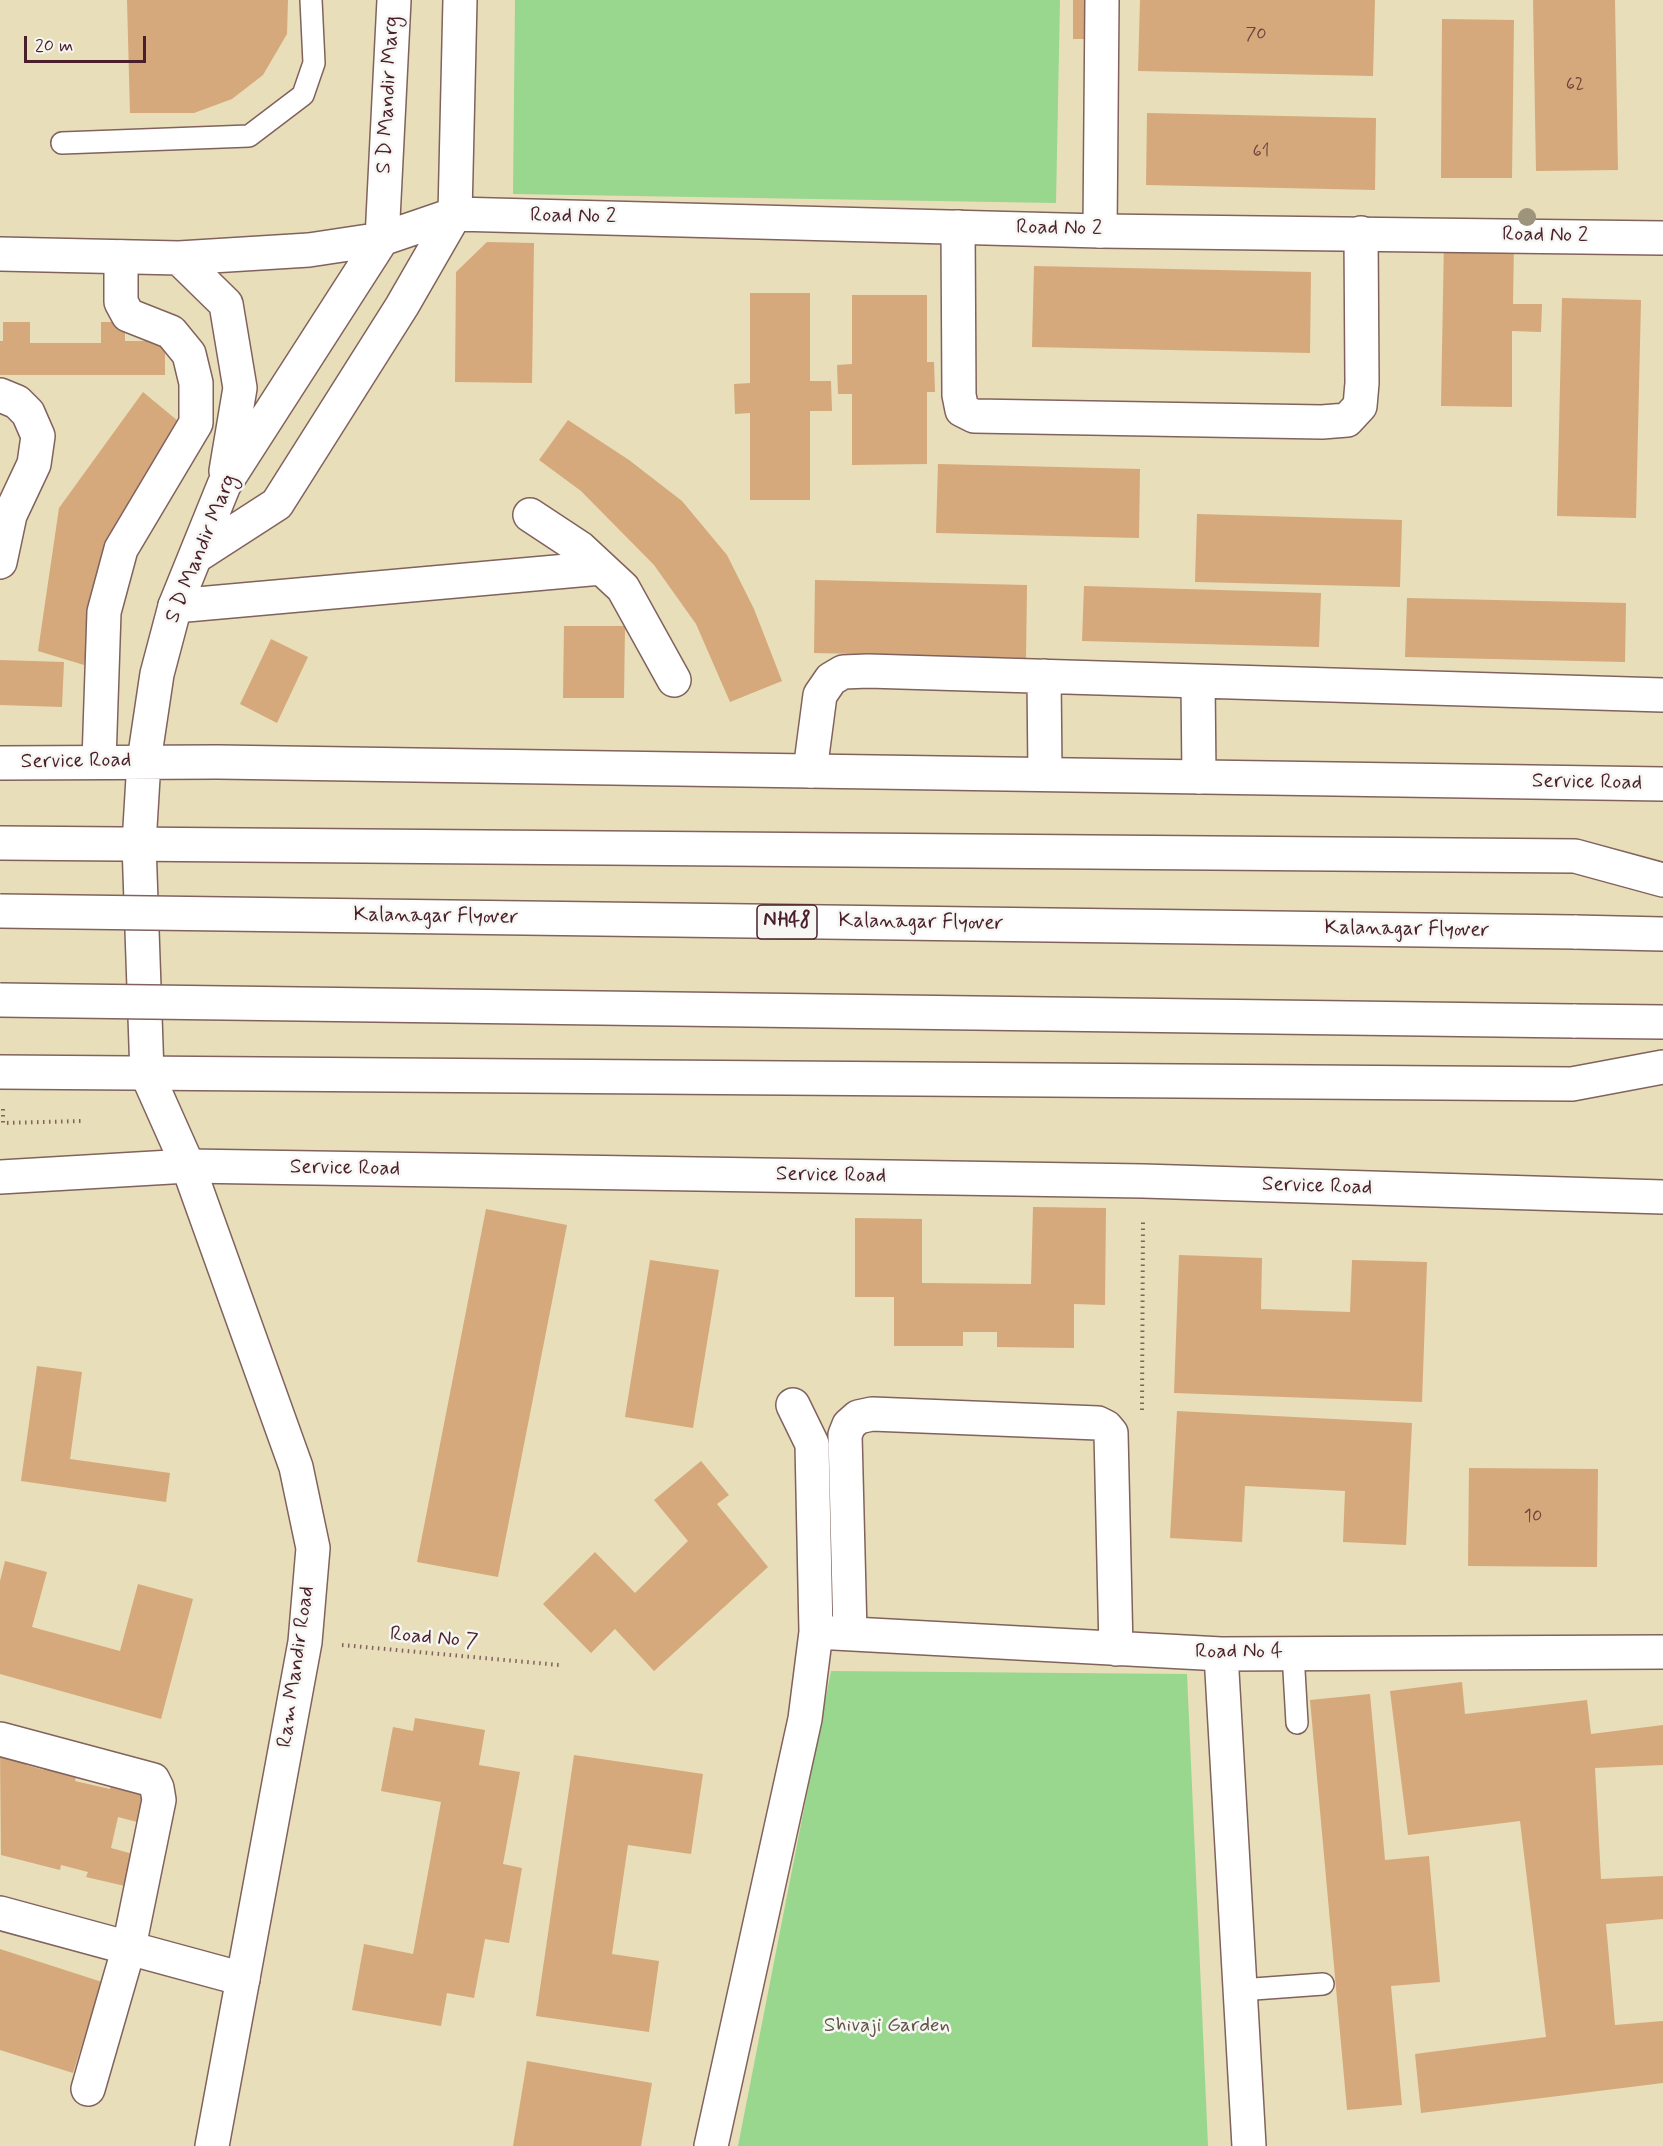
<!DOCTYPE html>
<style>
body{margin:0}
#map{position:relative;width:1663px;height:2146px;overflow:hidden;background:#e8deb9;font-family:Mynerve,sans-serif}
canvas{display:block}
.scale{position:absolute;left:24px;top:36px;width:122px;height:27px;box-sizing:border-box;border:3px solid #4a1f2b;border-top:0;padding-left:8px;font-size:18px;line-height:21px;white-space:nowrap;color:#4a1f2b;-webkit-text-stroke:4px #f6f6f2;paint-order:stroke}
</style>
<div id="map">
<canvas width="1663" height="2146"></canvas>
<div class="scale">20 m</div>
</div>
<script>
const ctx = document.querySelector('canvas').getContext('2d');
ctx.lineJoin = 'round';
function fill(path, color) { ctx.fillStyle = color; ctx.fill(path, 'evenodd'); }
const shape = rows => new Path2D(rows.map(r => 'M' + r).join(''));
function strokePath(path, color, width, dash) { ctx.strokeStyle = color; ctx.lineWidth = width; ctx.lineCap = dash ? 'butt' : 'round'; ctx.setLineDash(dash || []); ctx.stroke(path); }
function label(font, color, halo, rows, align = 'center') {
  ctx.font = font + ' Mynerve,sans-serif'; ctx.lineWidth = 5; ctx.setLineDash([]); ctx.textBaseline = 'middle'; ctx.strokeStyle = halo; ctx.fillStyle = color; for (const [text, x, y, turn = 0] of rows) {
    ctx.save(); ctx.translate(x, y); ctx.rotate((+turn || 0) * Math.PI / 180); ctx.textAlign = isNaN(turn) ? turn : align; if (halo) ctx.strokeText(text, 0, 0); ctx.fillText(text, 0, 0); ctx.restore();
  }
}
const green = shape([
 [515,0,1060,0,1056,203,513,194],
 [831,1671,1187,1674,1208,2146,738,2146]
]);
const building = shape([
 [127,0,288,0,287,34,263,75,232,99,194,113,130,113],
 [1073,0,1091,0,1091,39,1073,39],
 [1140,0,1375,0,1373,76,1138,71],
 [1533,0,1615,0,1618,170,1536,171],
 [1442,19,1514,20,1512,178,1441,178],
 [1147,113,1376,118,1375,190,1146,185],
 [1444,239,1514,240,1513,304,1542,304,1541,332,1512,331,1512,407,1441,406],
 [487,242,534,243,532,383,455,382,456,272],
 [1034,266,1311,272,1310,353,1032,347],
 [750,293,810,293,810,381,831,381,832,411,810,411,810,500,750,500,750,413,735,414,734,384,750,383],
 [852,295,927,295,927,362,934,362,935,392,927,392,927,464,852,465,852,394,838,394,837,365,852,364],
 [1562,298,1641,300,1636,518,1557,516],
 [3,322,30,322,30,343,101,343,101,322,125,322,125,341,165,341,165,375,0,375,0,341,3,341],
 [143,392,178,421,108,538,84,665,38,651,59,508],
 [568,420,629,460,682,501,727,555,754,609,782,681,730,702,696,624,654,565,581,491,539,460],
 [938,464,1140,469,1139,538,936,533],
 [1197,514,1402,520,1400,587,1195,582],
 [815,580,1027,585,1026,658,814,653],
 [1084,586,1321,593,1319,647,1082,641],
 [1407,598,1626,603,1625,662,1405,657],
 [564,626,625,626,624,698,563,698],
 [271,639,308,657,277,723,240,704],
 [0,660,64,662,62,707,0,705],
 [1033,1207,1106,1208,1105,1305,1074,1304,1074,1348,997,1347,997,1332,963,1332,963,1346,894,1346,894,1297,855,1297,855,1218,922,1219,922,1283,1031,1284],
 [486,1209,567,1225,498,1577,417,1562],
 [1179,1255,1262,1258,1261,1309,1350,1312,1352,1260,1427,1262,1422,1402,1174,1393],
 [650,1260,719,1270,693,1428,625,1417],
 [37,1366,82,1372,70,1459,170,1473,166,1502,21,1481],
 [1177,1411,1412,1423,1406,1545,1343,1542,1345,1491,1245,1486,1242,1542,1170,1538],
 [701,1461,729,1495,717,1504,768,1567,654,1671,615,1629,591,1653,543,1604,595,1552,635,1593,688,1541,654,1500],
 [1469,1468,1598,1469,1597,1567,1468,1566],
 [5,1561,47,1572,32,1627,120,1651,138,1584,193,1599,161,1719,0,1674,0,1581],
 [1462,1682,1465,1714,1587,1700,1591,1734,1663,1725,1663,1765,1595,1768,1601,1879,1663,1876,1663,1919,1606,1924,1615,2025,1663,2021,1663,2083,1421,2113,1415,2054,1546,2037,1520,1821,1408,1835,1390,1691],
 [1370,1694,1385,1860,1429,1856,1440,1982,1391,1986,1402,2105,1347,2110,1310,1700],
 [415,1718,485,1730,479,1765,520,1772,503,1864,522,1868,509,1943,485,1939,474,1998,447,1993,441,2026,352,2010,364,1944,413,1954,441,1802,381,1791,393,1727,413,1731],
 [0,1749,29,1756,26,1765,44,1770,46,1761,78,1768,75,1781,110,1789,113,1777,149,1786,141,1823,118,1817,111,1848,133,1854,125,1886,86,1877,88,1872,61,1865,60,1870,1,1855],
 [574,1755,703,1774,691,1854,628,1845,612,1954,659,1961,649,2032,536,2016],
 [0,1949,102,1982,73,2073,0,2050],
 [527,2061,652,2083,641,2146,513,2146]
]);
const path = shape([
 [3,1109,3,1123,82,1121],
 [1142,1410,1143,1219],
 [342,1645,559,1665]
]);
const service = shape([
 [62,143,249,136,303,95,314,63,311,0],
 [1293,1653,1297,1723],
 [1240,1990,1323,1984]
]);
const minor = shape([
 [958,227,959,395,962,410,974,416,1322,422,1347,420,1360,406,1362,383,1361,233],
 [1100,231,1102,0],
 [0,395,17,402,28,413,38,436,34,464,10,515,0,562],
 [530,515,580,548,623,588,674,680],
 [175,606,601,568],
 [1044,676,1045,774],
 [1198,681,1199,777],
 [99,761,104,612,121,549,196,423,196,383,189,354,171,332,128,315,121,302,121,257],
 [810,771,820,695,831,679,843,672,868,671,1663,695],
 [0,1177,188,1166,1143,1181,1663,1197],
 [816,1632,1221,1654,1663,1652],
 [850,1633,845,1435,849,1425,858,1417,872,1414,1098,1423,1106,1427,1111,1433,1116,1649],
 [1221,1654,1249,2146],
 [0,1739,153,1780,157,1788,159,1800,129,1947,88,2089],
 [0,1913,243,1979],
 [711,2146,805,1719,816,1632,812,1444,793,1405]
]);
const tertiary = shape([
 [0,254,179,258,309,250,382,239,455,214,1100,231,1663,238],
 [179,258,226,304,240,388,226,471],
 [195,557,277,504,402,306,455,214,460,0],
 [0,763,218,762,1663,784],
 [212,2146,305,1642,313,1548,296,1467,188,1166,147,1074,139,844,144,761,157,674,175,606,224,485,382,239,394,0]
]);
const motorway = shape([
 [0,843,1575,856,1663,880],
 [1574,932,1663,934],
 [1573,1021,1663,1022],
 [0,1072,1572,1084,1663,1067]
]);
const motorwayBridge = shape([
 [0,911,1574,932],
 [0,1000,1573,1021]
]);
const trees = [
 [1527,217]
];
const numberNames = [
 ["70",1256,35],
 ["62",1575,85],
 ["61",1261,152],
 ["10",1533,1517]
];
const shields = [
 [787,922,60]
];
const shieldNames = [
 ["NH48",787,922]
];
const streetNames = [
 ["S D Mandir Marg",389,95,-87],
 ["Road No 2",573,217,1],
 ["Road No 2",1059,229,1],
 ["Road No 2",1545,236,1],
 ["S D Mandir Marg",202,549,-68],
 ["Service Road",76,762,-1],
 ["Service Road",1587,783,1],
 ["Kalanagar Flyover",436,917,1],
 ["Kalanagar Flyover",921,923,1],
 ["Kalanagar Flyover",1407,930,1],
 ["Service Road",345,1169,1],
 ["Service Road",831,1176,1],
 ["Service Road",1317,1187,2],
 ["Road No 7",434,1639,5],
 ["Road No 4",1239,1653],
 ["Ram Mandir Road",297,1667,-82]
];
const parkNames = [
 ["Shivaji Garden",887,2027]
];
fill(green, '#98d78d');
fill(building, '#d5a97b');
strokePath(service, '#81625d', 24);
strokePath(minor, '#81625d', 36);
strokePath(tertiary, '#81625d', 36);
strokePath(motorway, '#81625d', 36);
strokePath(path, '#81625d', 4, [1.5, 4.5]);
strokePath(service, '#fff', 21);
strokePath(minor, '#fff', 33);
strokePath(tertiary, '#fff', 33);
strokePath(motorway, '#fff', 33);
strokePath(motorwayBridge, '#81625d', 36, []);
strokePath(motorwayBridge, '#fff', 33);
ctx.fillStyle = '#9e937b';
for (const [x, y] of trees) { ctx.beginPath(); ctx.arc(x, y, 9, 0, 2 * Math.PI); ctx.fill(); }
label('18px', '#6d423f', null, numberNames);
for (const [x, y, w] of shields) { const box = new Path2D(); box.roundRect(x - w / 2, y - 17, w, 34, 4.5); ctx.fillStyle = '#f6f6f2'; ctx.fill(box); strokePath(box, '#4a1f2b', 1.5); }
label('bold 20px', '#4a1f2b', null, shieldNames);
label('21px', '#4a1f2b', '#f6f6f2', streetNames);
label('21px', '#615648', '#f6f6f2', parkNames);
</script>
